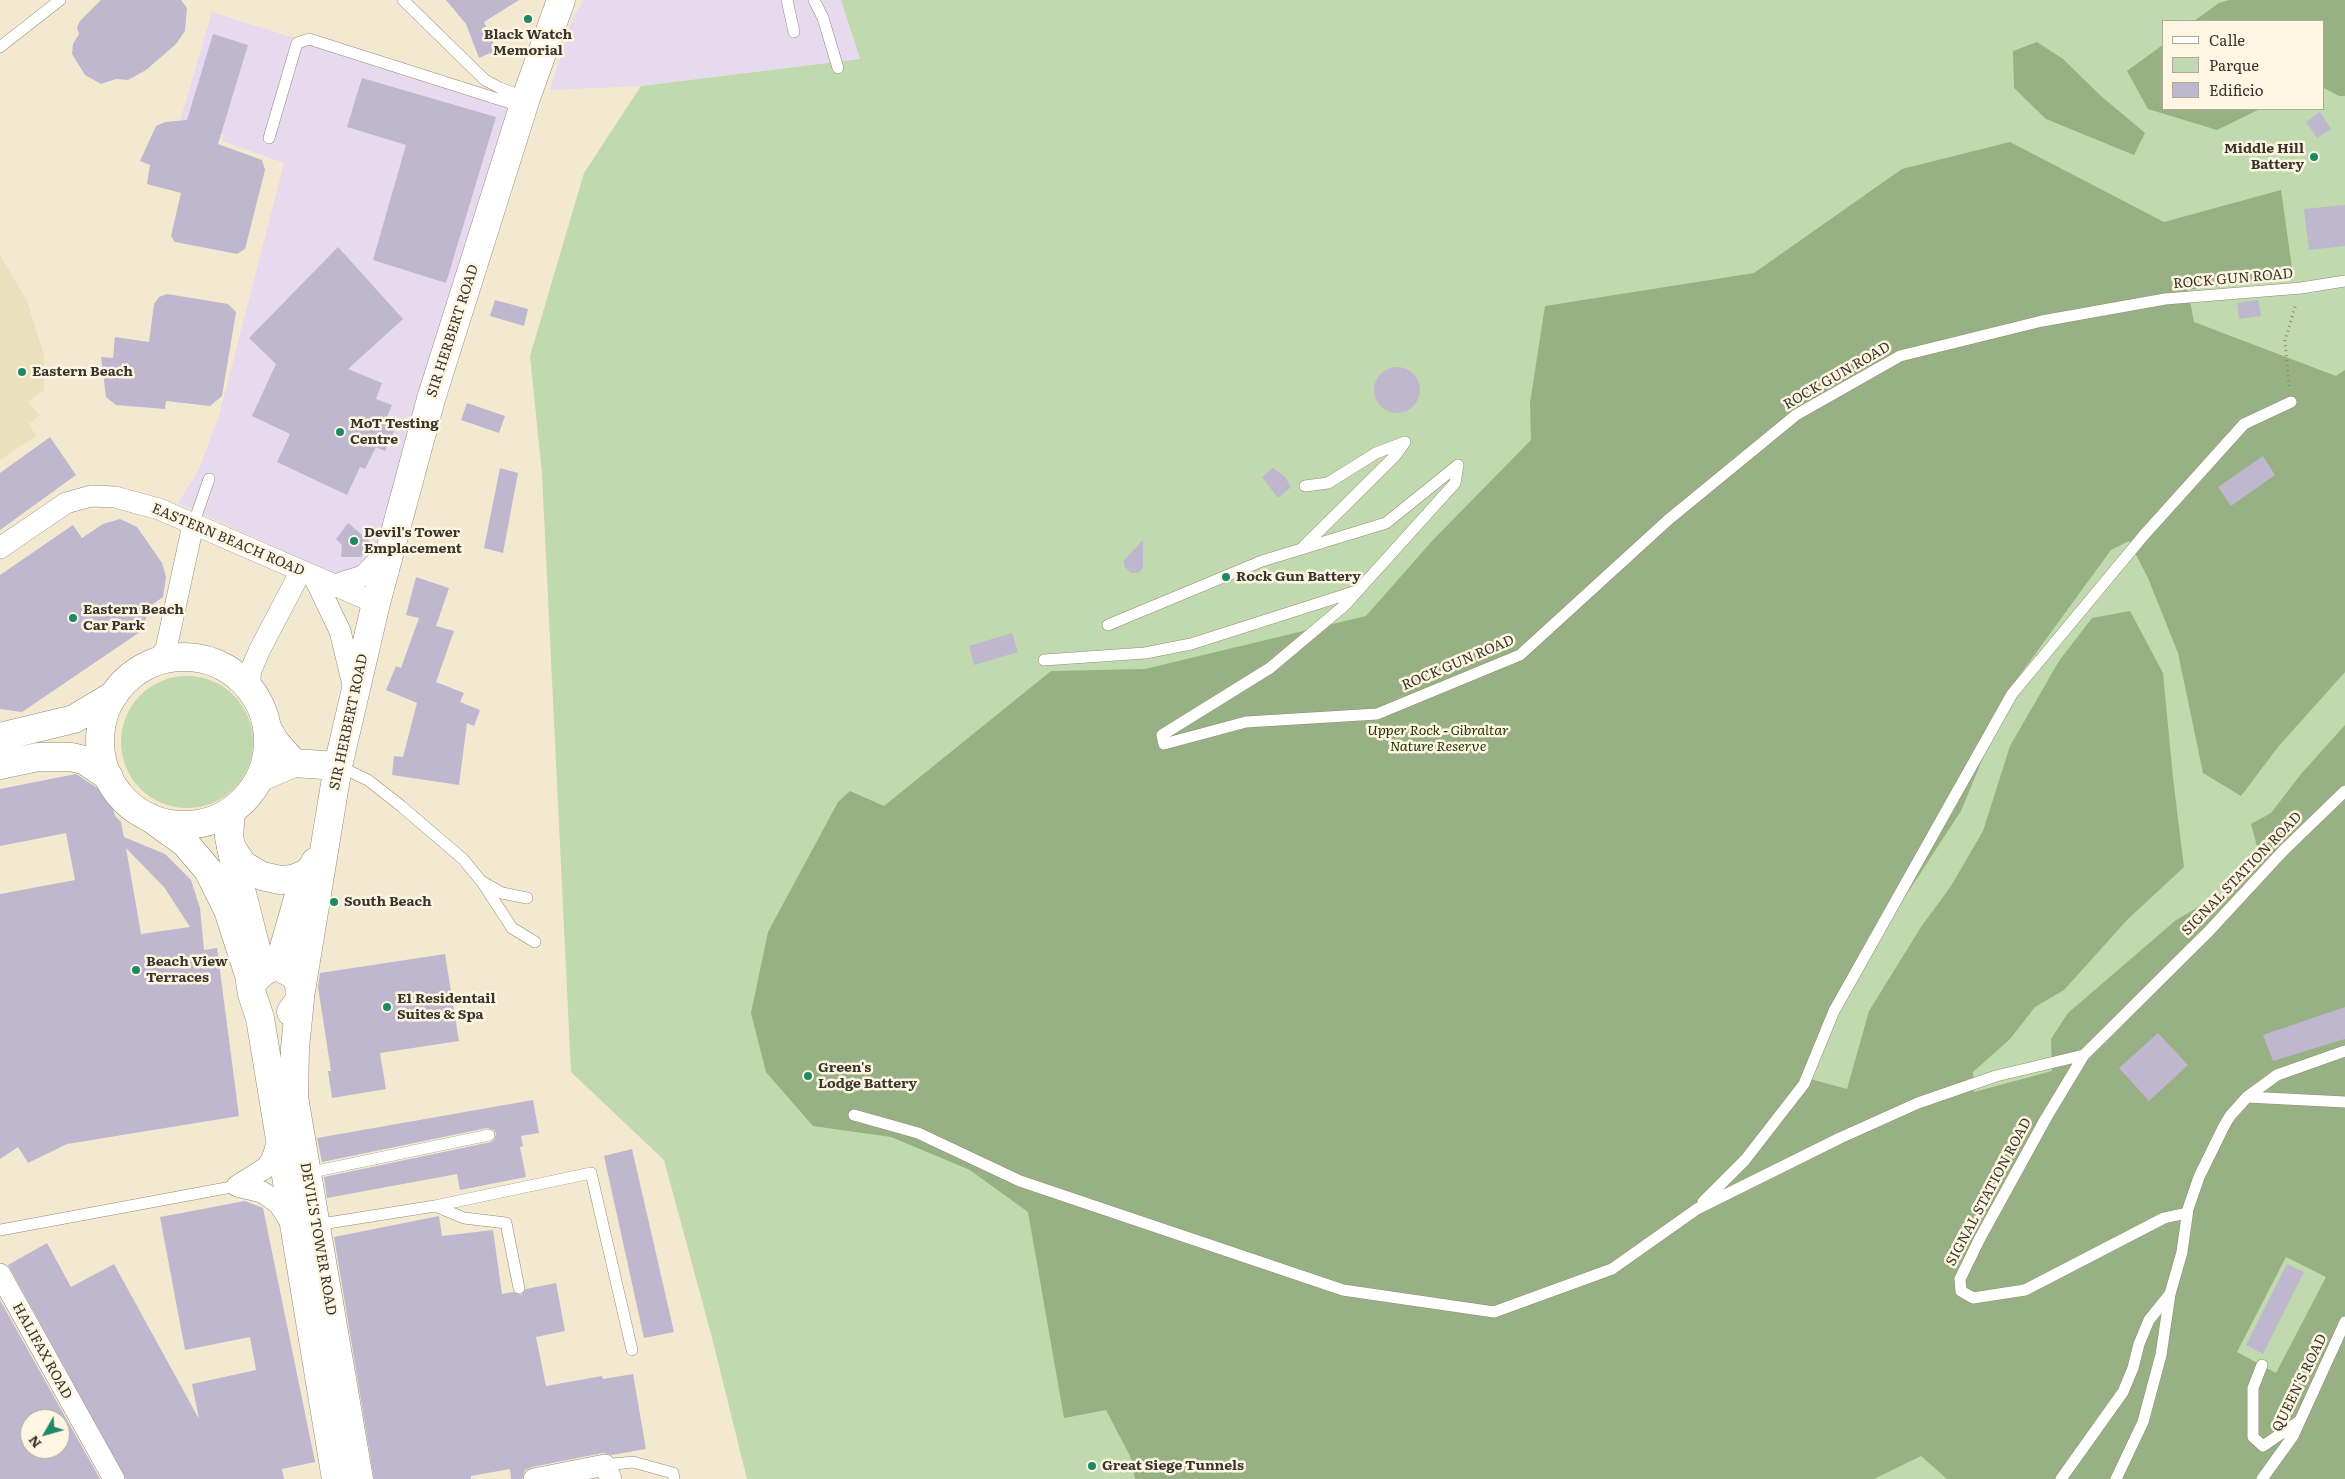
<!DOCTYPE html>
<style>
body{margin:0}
#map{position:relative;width:2345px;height:1479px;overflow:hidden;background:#f3e9d1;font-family:Literata,serif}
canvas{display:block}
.legend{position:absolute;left:2162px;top:20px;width:162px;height:90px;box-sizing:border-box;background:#fef6e3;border:1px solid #afa99a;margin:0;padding:6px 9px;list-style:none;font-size:15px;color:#39352c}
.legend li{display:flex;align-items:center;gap:10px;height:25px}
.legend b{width:25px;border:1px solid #afa99a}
.north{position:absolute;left:20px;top:1409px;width:50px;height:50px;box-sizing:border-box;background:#fef6e3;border:1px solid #afa99a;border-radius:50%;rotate:232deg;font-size:14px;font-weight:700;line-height:20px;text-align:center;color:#39352c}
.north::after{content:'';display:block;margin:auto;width:18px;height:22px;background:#1f8967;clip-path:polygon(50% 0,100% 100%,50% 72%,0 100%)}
</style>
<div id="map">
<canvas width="2345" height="1479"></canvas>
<ul class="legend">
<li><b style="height:6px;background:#fff"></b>Calle</li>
<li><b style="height:14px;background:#c1d9ae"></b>Parque</li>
<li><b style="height:14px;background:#beb7ce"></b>Edificio</li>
</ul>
<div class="north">N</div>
</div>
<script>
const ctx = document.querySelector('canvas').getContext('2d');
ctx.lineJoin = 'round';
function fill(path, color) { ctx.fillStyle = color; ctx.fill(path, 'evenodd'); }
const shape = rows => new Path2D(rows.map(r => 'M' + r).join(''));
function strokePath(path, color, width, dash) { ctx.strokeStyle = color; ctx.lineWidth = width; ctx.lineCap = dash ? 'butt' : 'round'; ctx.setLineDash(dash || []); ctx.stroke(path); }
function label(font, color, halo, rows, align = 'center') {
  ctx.font = font + ' Literata,serif'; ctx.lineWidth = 5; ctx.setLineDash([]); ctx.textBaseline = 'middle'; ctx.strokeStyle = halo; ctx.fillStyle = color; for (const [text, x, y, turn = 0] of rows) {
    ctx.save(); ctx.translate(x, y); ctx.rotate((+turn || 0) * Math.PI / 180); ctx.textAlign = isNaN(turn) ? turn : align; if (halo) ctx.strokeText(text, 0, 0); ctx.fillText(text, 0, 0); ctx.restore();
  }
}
const industrial = shape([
 [584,0,841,0,860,59,641,86,550,90,572,19],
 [212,12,511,107,377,555,340,576,178,503,198,471,219,416,284,163,222,141,224,135,180,121]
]);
const green = shape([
 [841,0,2345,0,2345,1479,747,1479,711,1334,664,1160,571,1072,542,474,530,356,584,173,641,86,860,59],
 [2164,21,2324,21,2324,109,2164,109],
 '121 742a66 66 0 1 1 132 0a66 66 0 1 1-132 0Z'
]);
const forest = shape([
 [2229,0,2345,0,2345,96,2339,96,2324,88,2324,21,2194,21,2219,3],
 [2037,42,2063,59,2101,96,2145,133,2134,155,2046,119,2014,88,2013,51],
 [2164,44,2164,109,2260,109,2217,130,2148,109,2127,71],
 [2010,142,2164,222,2281,190,2293,275,2188,290,2194,322,2336,376,2345,370,2345,672,2278,747,2241,796,2203,773,2178,653,2148,578,2129,541,2111,550,2014,683,1961,811,1831,1010,1803,1077,1847,1089,1869,1011,1921,927,1951,886,1983,831,2010,746,2059,661,2092,618,2130,611,2163,673,2173,778,2184,867,2127,920,2064,990,2035,1007,2010,1039,1973,1072,1974,1092,2052,1071,2051,1039,2068,1013,2176,920,2240,883,2261,861,2251,824,2271,813,2301,774,2345,725,2345,1479,1947,1479,1921,1456,1874,1479,1135,1479,1130,1456,1106,1410,1064,1418,1028,1212,970,1170,891,1137,813,1126,766,1072,751,1013,768,932,838,802,850,791,884,806,1051,671,1145,669,1366,616,1432,541,1531,440,1530,403,1545,306,1754,273,1902,169],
 [2286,1257,2326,1277,2276,1373,2237,1352]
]);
const sand = shape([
 [0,255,27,301,44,355,44,390,28,402,40,415,29,424,36,436,0,460]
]);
const building = shape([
 [101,0,181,0,187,8,185,31,176,44,146,70,128,80,116,79,101,84,85,75,72,54,73,44,79,34,77,27,80,21],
 [446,0,519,0,484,22,498,54,493,58,490,53,479,58,466,24],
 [213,34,248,45,218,144,262,160,265,170,245,249,237,254,175,242,171,236,181,193,147,184,150,165,140,161,156,126,165,122,187,120],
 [362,78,496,117,446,283,373,260,406,145,347,127],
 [2320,112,2331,129,2317,138,2306,122],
 [2345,205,2345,246,2309,250,2304,209],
 [338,247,403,319,348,369,382,383,376,399,392,405,384,424,395,429,385,451,376,447,365,469,360,467,347,495,277,462,290,434,252,416,276,364,249,338],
 [167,294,228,304,236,312,222,396,210,406,166,401,165,409,116,405,106,397,101,357,113,358,115,337,149,342,154,304,159,297],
 [495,300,528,309,524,326,490,316],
 [2258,300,2261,316,2239,319,2237,303],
 '1374 390a23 23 0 1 1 46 0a23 23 0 1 1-46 0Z',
 [467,403,505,416,499,433,461,420],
 [50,437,76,475,0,530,0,473],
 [2263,456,2275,475,2231,506,2218,487],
 [500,468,518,473,503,553,484,548],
 [1273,468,1285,477,1291,487,1278,498,1262,477],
 [120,519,137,527,162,563,166,577,163,597,149,607,143,630,22,712,0,709,0,575,73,525,82,538,103,524],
 [348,523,372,543,361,557,341,557,342,545,336,539],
 [1143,540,1143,568,1138,573,1131,573,1124,566,1124,560],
 [416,577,449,588,436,626,454,631,436,682,464,693,460,702,480,710,474,726,467,723,459,785,392,775,394,756,403,757,417,703,386,690,396,666,401,668,419,618,406,615],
 [1012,633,1018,652,974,665,969,646],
 [76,774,102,791,110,799,115,816,121,822,124,837,165,854,191,880,200,908,204,950,217,948,239,1116,67,1144,28,1163,18,1147,0,1159,0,894,75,880,66,833,0,846,0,789],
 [126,848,164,887,190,927,141,934],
 [445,954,459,1041,380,1053,386,1089,332,1098,328,1071,331,1071,318,987,320,973],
 [2345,1007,2345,1039,2273,1061,2263,1035],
 [2158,1033,2188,1065,2149,1101,2119,1068],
 [533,1100,539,1133,521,1136,523,1146,520,1147,526,1177,460,1190,457,1174,327,1198,324,1177,491,1142,494,1140,496,1134,494,1130,487,1128,322,1162,317,1138],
 [632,1149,674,1332,644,1338,604,1156],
 [245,1201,263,1208,315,1462,282,1469,284,1479,126,1479,8,1265,47,1243,71,1287,114,1264,199,1419,192,1384,256,1370,250,1337,185,1350,160,1217],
 [439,1216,442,1236,493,1230,502,1294,513,1292,521,1295,526,1289,556,1283,565,1331,536,1337,546,1386,602,1376,603,1379,633,1374,646,1449,612,1455,603,1453,532,1467,525,1470,522,1479,511,1479,510,1469,471,1476,471,1479,374,1479,334,1237],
 [2287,1264,2304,1272,2263,1354,2246,1345],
 [0,1300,100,1479,0,1479],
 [30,1419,60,1419,60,1449,30,1449]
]);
const path = shape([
 [2289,386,2285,340,2296,304]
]);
const service = shape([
 [403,0,485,80,500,88,526,98],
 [787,0,794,32],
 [814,0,823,18,838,68],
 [0,47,60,0],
 [269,138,297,43,309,39,523,107],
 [193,525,209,479],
 [1304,546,1395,456,1405,442,1376,453,1328,483,1305,486],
 [1108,625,1262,561,1386,523,1458,465,1455,483,1345,605,1270,668,1162,735,1164,744,1246,722,1377,714,1520,655,1668,520,1796,415,1900,356,2042,321,2165,299,2301,288,2345,281],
 [1044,660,1145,653,1191,644,1357,591],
 [338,766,368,780,401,806,463,859,481,881,502,893,527,898],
 [482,882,512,928,535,942],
 [2247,1097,2345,1102],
 [854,1115,918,1133,1020,1181,1343,1290,1494,1312,1612,1269,1697,1209,1840,1138,1918,1103,1996,1076,2084,1055],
 [307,1173,489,1135],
 [1703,1202,1745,1160,1804,1084,1834,1011,2012,694,2144,535,2244,424,2291,402],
 [435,1206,591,1173,632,1350],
 [2187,1213,2164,1218,2025,1290,1973,1298,1961,1291,1960,1279,1979,1240,2046,1118,2084,1055,2209,931,2283,851,2345,791],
 [315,1225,435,1206,464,1218,506,1223,519,1288],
 [0,1230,237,1186],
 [2262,1365,2253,1388,2253,1437,2263,1446,2298,1422],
 [605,1465,633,1462,673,1473,674,1479],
 [2061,1479,2123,1392,2133,1368,2139,1344,2149,1320,2170,1294],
 [2116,1479,2143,1422,2161,1355,2170,1294,2182,1252,2188,1209,2199,1177,2224,1126,2230,1116,2247,1097,2277,1075,2345,1051],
 [2262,1479,2293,1436,2345,1322]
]);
const minor = shape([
 [0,548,66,503,91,496,115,497,159,509,376,603],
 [314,577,340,631,354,689],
 [334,585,363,576,391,548],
 [155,662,166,649,193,525],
 [249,687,251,670,260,649,301,571],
 [279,1138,272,1159,267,1167,237,1186,262,1192,271,1198,279,1204,292,1224],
 [0,1274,114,1479],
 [534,1479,605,1465,611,1479]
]);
const secondary = shape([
 [268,730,276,743,294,763],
 [261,777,294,763,338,766],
 [231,847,243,865,262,876,280,880,293,879,307,873,313,866],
 [274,967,280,961,299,895,315,862],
 [301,991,338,766,376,603,431,399,526,98,561,0]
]);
const primary = shape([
 [231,811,229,837,236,870,259,960,263,967,270,968],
 [149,817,185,843,208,870,228,910,249,975,252,994,260,1018,336,1479],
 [256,979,264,971,274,967,282,968,295,976,299,983,300,999,291,1012],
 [300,999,295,1048,294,1097,359,1479]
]);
const trunk = shape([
 '100 741a84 84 0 1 1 168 0a84 84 0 1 1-168 0Z',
 [0,737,74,719,114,695],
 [0,765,38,757,71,757,84,760,109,777]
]);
const markers = [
 [528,19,5,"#1f8967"],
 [2314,157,5,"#1f8967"],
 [22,372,5,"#1f8967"],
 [340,432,5,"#1f8967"],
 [354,541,5,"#1f8967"],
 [1226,577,5,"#1f8967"],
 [73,618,5,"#1f8967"],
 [334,902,5,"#1f8967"],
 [136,970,5,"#1f8967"],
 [387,1007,5,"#1f8967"],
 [808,1076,5,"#1f8967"],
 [1092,1466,5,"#1f8967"]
];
const poiNames = [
 ["Black Watch",528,35,"center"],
 ["Memorial",528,51,"center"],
 ["Middle Hill",2304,149,"right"],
 ["Battery",2304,165,"right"],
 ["Eastern Beach",32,372],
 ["MoT Testing",350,424],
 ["Centre",350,440],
 ["Devil's Tower",364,533],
 ["Emplacement",364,549],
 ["Rock Gun Battery",1236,577],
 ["Eastern Beach",83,610],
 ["Car Park",83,626],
 ["South Beach",344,902],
 ["Beach View",146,962],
 ["Terraces",146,978],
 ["E1 Residentail",397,999],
 ["Suites & Spa",397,1015],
 ["Green's",818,1068],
 ["Lodge Battery",818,1084],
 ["Great Siege Tunnels",1102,1466]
];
const streetNames = [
 ["ROCK GUN ROAD",2233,279,-5],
 ["SIR HERBERT ROAD",453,331,-72],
 ["ROCK GUN ROAD",1837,376,-30],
 ["EASTERN BEACH ROAD",228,540,23],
 ["ROCK GUN ROAD",1458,663,-23],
 ["SIR HERBERT ROAD",349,722,-78],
 ["SIGNAL STATION ROAD",2242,874,-46],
 ["SIGNAL STATION ROAD",1989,1192,-62],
 ["DEVIL'S TOWER ROAD",318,1239,80],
 ["HALIFAX ROAD",42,1351,61],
 ["QUEEN'S ROAD",2300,1383,-64]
];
const parkNames = [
 ["Upper Rock - Gibraltar",1438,731],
 ["Nature Reserve",1438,747]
];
fill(industrial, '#e7daee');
fill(green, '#c1d9ae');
fill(forest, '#97b084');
fill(sand, '#eae0bb');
fill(building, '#beb7ce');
strokePath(service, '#948b75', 12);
strokePath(minor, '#948b75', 22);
strokePath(secondary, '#948b75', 29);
strokePath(primary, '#948b75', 29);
strokePath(trunk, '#948b75', 29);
strokePath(path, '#8e8778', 3, [1, 4]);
strokePath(service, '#fff', 11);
strokePath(minor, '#fff', 21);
strokePath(secondary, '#fff', 28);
strokePath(primary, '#fff', 28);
strokePath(trunk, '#fff', 28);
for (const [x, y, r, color] of markers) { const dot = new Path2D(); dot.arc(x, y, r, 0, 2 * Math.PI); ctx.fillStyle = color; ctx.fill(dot); strokePath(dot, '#fef6e3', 2); }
label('bold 14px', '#39352c', '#fef6e3', poiNames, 'left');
label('14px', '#39352c', '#fef6e3', streetNames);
label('italic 14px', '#1e3504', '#fef6e3', parkNames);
</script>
